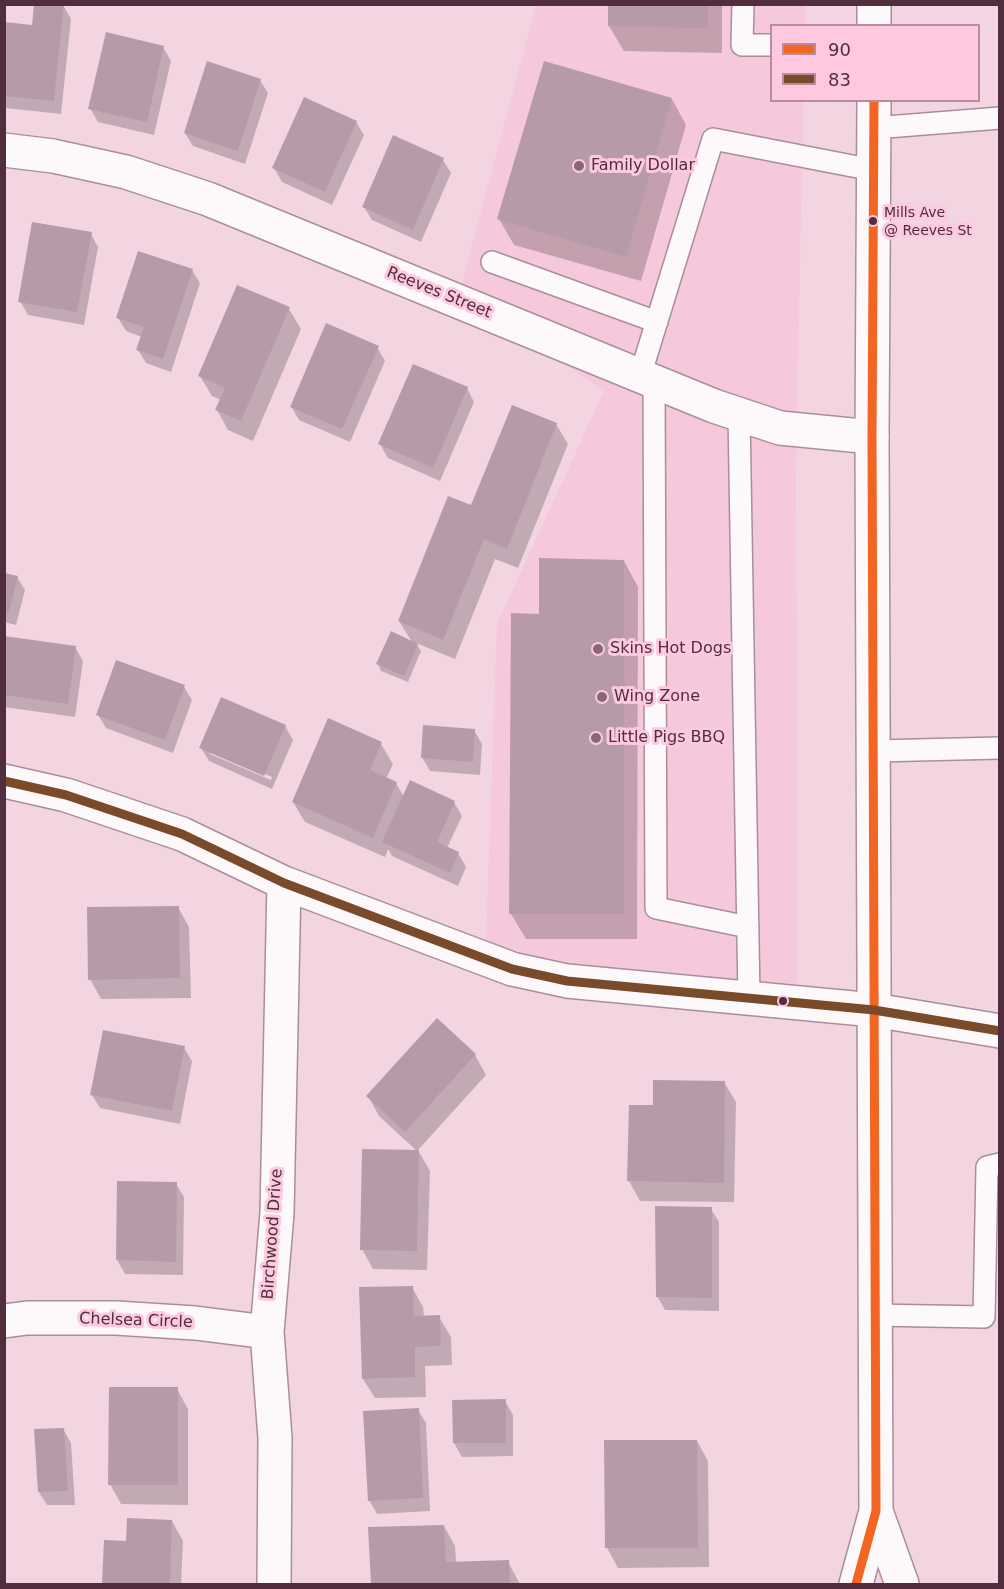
<!DOCTYPE html>
<style>
body{margin:0}
#map{position:relative;width:1004px;height:1589px;overflow:hidden;background:#f2d5e1;font-family:"DejaVu Sans",sans-serif}
canvas{display:block}
.frame{position:absolute;inset:0;border:6px solid #502e3d;pointer-events:none}
.legend{position:absolute;left:770px;top:24px;width:210px;height:78px;box-sizing:border-box;background:#fec9df;border:2px solid #b88b9e;margin:0;padding:8px 10px;list-style:none;font-size:18px;color:#502e3d}
.legend li{display:flex;align-items:center;gap:12px;height:30px}
.legend b{width:30px;border:2px solid #b88b9e}
</style>
<div id="map">
<canvas width="1004" height="1589"></canvas>
<div class="frame"></div>
<ul class="legend">
<li><b style="height:8px;background:#f26522"></b>90</li>
<li><b style="height:8px;background:#7a4b2a"></b>83</li>
</ul>
</div>
<script>
const ctx = document.querySelector('canvas').getContext('2d');
ctx.lineJoin = 'round';
function fill(path, color) { ctx.fillStyle = color; ctx.fill(path, 'evenodd'); }
const shape = rows => new Path2D(rows.map(r => 'M' + r).join(''));
function strokePath(path, color, width, dash) { ctx.strokeStyle = color; ctx.lineWidth = width; ctx.lineCap = dash ? 'butt' : 'round'; ctx.setLineDash(dash || []); ctx.stroke(path); }
function label(font, color, halo, rows, align = 'center') {
  ctx.font = font + ' "DejaVu Sans",sans-serif'; ctx.lineWidth = 6; ctx.setLineDash([]); ctx.textBaseline = 'middle'; ctx.strokeStyle = halo; ctx.fillStyle = color; for (const [text, x, y, turn = 0] of rows) {
    ctx.save(); ctx.translate(x, y); ctx.rotate((+turn || 0) * Math.PI / 180); ctx.textAlign = isNaN(turn) ? turn : align; if (halo) ctx.strokeText(text, 0, 0); ctx.fillText(text, 0, 0); ctx.restore();
  }
}
const built = shape([
 [536,5,805,5,805,25,772,26,772,100,803,101,796,476,798,984,580,969,486,942,497,624,604,391,459,294]
]);
const shadow = shape([
 [609,4,722,4,722,53,624,51,609,26],
 [63,5,71,19,61,114,5,108,4,23,34,27],
 [163,47,171,61,154,135,98,122,90,108],
 [260,80,268,93,245,164,193,146,185,133],
 [672,99,686,125,641,281,514,245,499,219],
 [356,122,364,135,332,205,282,182,274,168],
 [443,160,451,173,421,242,372,220,364,207],
 [91,234,98,247,84,325,28,315,20,301],
 [192,270,200,283,171,372,146,363,138,350,142,337,126,331,118,318],
 [289,309,301,329,253,441,228,430,217,410,221,400,212,396,200,376],
 [377,347,385,361,350,442,299,420,291,406],
 [467,388,474,402,440,481,388,458,380,444],
 [513,407,556,424,568,444,518,568,495,559,455,659,416,643,421,651,408,682,381,671,378,664,412,642,399,621,472,507],
 [624,561,638,587,637,939,526,939,511,914,540,615],
 [4,574,17,577,25,590,16,625,4,622],
 [4,637,75,647,83,661,75,717,4,707],
 [117,662,184,687,192,700,173,753,106,728,98,715],
 [285,726,293,740,272,789,209,761,201,748],
 [210,751,272,777,271,780,210,754],
 [474,730,482,744,480,775,430,771,422,757],
 [381,744,393,764,386,779,396,783,404,797,454,802,462,816,447,848,458,853,466,867,458,886,392,856,388,849,385,857,305,822,293,802],
 [178,907,189,927,191,998,101,999,90,979],
 [184,1048,192,1061,180,1124,100,1108,92,1095],
 [475,1055,486,1075,418,1150,430,1171,427,1270,373,1269,362,1249,417,1151,379,1116,368,1096],
 [724,1082,736,1102,734,1202,640,1201,629,1181,654,1106],
 [118,1183,176,1184,184,1197,183,1275,125,1274,117,1260],
 [711,1209,719,1222,719,1311,665,1310,657,1296],
 [412,1287,423,1307,424,1317,439,1317,451,1337,452,1365,425,1366,426,1397,375,1398,363,1379],
 [177,1389,188,1409,188,1505,121,1504,110,1484],
 [505,1401,513,1415,513,1456,462,1457,454,1443],
 [418,1410,426,1423,430,1511,377,1514,369,1500],
 [63,1429,71,1443,75,1505,47,1505,39,1492],
 [697,1441,708,1461,709,1567,618,1568,607,1548],
 [172,1521,183,1541,181,1584,103,1584,105,1541,128,1543],
 [444,1526,455,1546,456,1563,508,1562,520,1584,372,1584,369,1529]
]);
const building = shape([
 [34,4,64,4,54,101,4,96,4,22,32,25],
 [608,4,708,4,708,28,608,26],
 [106,32,164,46,147,122,88,109],
 [207,61,261,79,238,151,184,133],
 [544,61,672,98,626,257,497,219],
 [304,97,357,121,325,192,272,168],
 [393,135,444,158,413,230,362,207],
 [32,222,92,232,77,312,18,302],
 [138,251,193,269,163,359,136,350,144,327,116,318],
 [237,285,290,307,241,421,215,410,225,388,198,376],
 [326,323,379,346,342,429,290,407],
 [413,364,468,387,433,468,378,444],
 [512,405,557,423,507,549,484,539,443,640,398,621,448,496,471,505],
 [539,558,624,560,624,914,509,914,511,613,539,614],
 [4,573,18,576,9,612,4,611],
 [391,631,418,644,404,676,376,664],
 [4,636,76,646,68,704,4,695],
 [116,660,185,685,165,740,96,715],
 [221,697,286,725,264,776,199,748],
 [328,718,382,742,370,770,397,782,373,838,292,802],
 [423,725,475,729,473,762,421,758],
 [410,780,455,801,437,842,459,852,450,873,382,842],
 [179,906,180,978,88,980,87,907],
 [437,1018,476,1054,405,1132,366,1096],
 [103,1030,185,1046,172,1111,90,1095],
 [653,1080,725,1081,724,1183,627,1181,629,1105,653,1105],
 [362,1149,419,1150,417,1251,360,1250],
 [117,1181,177,1182,176,1262,116,1260],
 [655,1206,712,1207,712,1298,656,1297],
 [413,1286,414,1316,440,1315,441,1346,415,1347,415,1377,362,1379,359,1287],
 [109,1387,178,1387,178,1485,108,1485],
 [506,1399,506,1443,453,1443,452,1400],
 [419,1408,423,1498,368,1501,363,1411],
 [64,1428,68,1491,38,1492,34,1429],
 [604,1440,697,1440,698,1548,605,1548],
 [127,1518,172,1520,170,1584,102,1584,104,1540,126,1541],
 [444,1525,446,1562,509,1560,510,1584,371,1584,368,1527]
]);
const lane = shape([
 [743,4,742,45,772,45],
 [874,128,1000,118],
 [492,262,657,322],
 [640,376,713,139,873,170],
 [654,381,656,908,748,927],
 [739,415,749,998],
 [875,751,1000,748],
 [874,1315,984,1317,987,1167,1000,1164]
]);
const street = shape([
 [4,150,53,156,126,172,208,199,714,406,780,428,872,437],
 [4,781,66,795,182,834,284,883,512,969,567,981,874,1010,1000,1031],
 [4,1321,27,1318,116,1318,195,1323,267,1332],
 [274,1584,275,1438,267,1332,277,1213,284,883]
]);
const primary = shape([
 [874,26,874,4],
 [876,1511,902,1584],
 [856,1584,876,1511,872,437,874,100]
]);
const bus1 = shape([
 [856,1584,876,1511,872,437,874,100]
]);
const bus2 = shape([
 [4,781,66,795,182,834,284,883,512,969,567,981,874,1010,1000,1031]
]);
const markers = [
 [579,166,6,"#896876"],
 [873,221,5,"#502e3d"],
 [598,649,6,"#896876"],
 [602,697,6,"#896876"],
 [596,738,6,"#896876"],
 [783,1001,5,"#502e3d"]
];
const busNames = [
 ["Mills Ave",884,213],
 ["@ Reeves St",884,231]
];
const poiNames = [
 ["Family Dollar",591,166],
 ["Skins Hot Dogs",610,649],
 ["Wing Zone",614,697],
 ["Little Pigs BBQ",608,738]
];
const streetNames = [
 ["Reeves Street",439,293,22],
 ["Birchwood Drive",273,1234,-86],
 ["Chelsea Circle",136,1321,2]
];
fill(built, '#f5c8db');
fill(shadow, '#0003');
fill(building, '#b79aa7');
strokePath(lane, '#a98e9a', 24);
strokePath(street, '#a98e9a', 36);
strokePath(primary, '#a98e9a', 36);
strokePath(lane, '#fdf9fa', 21);
strokePath(street, '#fdf9fa', 33);
strokePath(primary, '#fdf9fa', 33);
strokePath(bus1, '#f26522', 9);
strokePath(bus2, '#7a4b2a', 9);
for (const [x, y, r, color] of markers) { const dot = new Path2D(); dot.arc(x, y, r, 0, 2 * Math.PI); ctx.fillStyle = color; ctx.fill(dot); strokePath(dot, '#fec9df', 2); }
label('14px', '#502e3d', '#fec9df', busNames, 'left');
label('16px', '#502e3d', '#fec9df', poiNames, 'left');
label('16px', '#502e3d', '#fec9df', streetNames);
</script>
